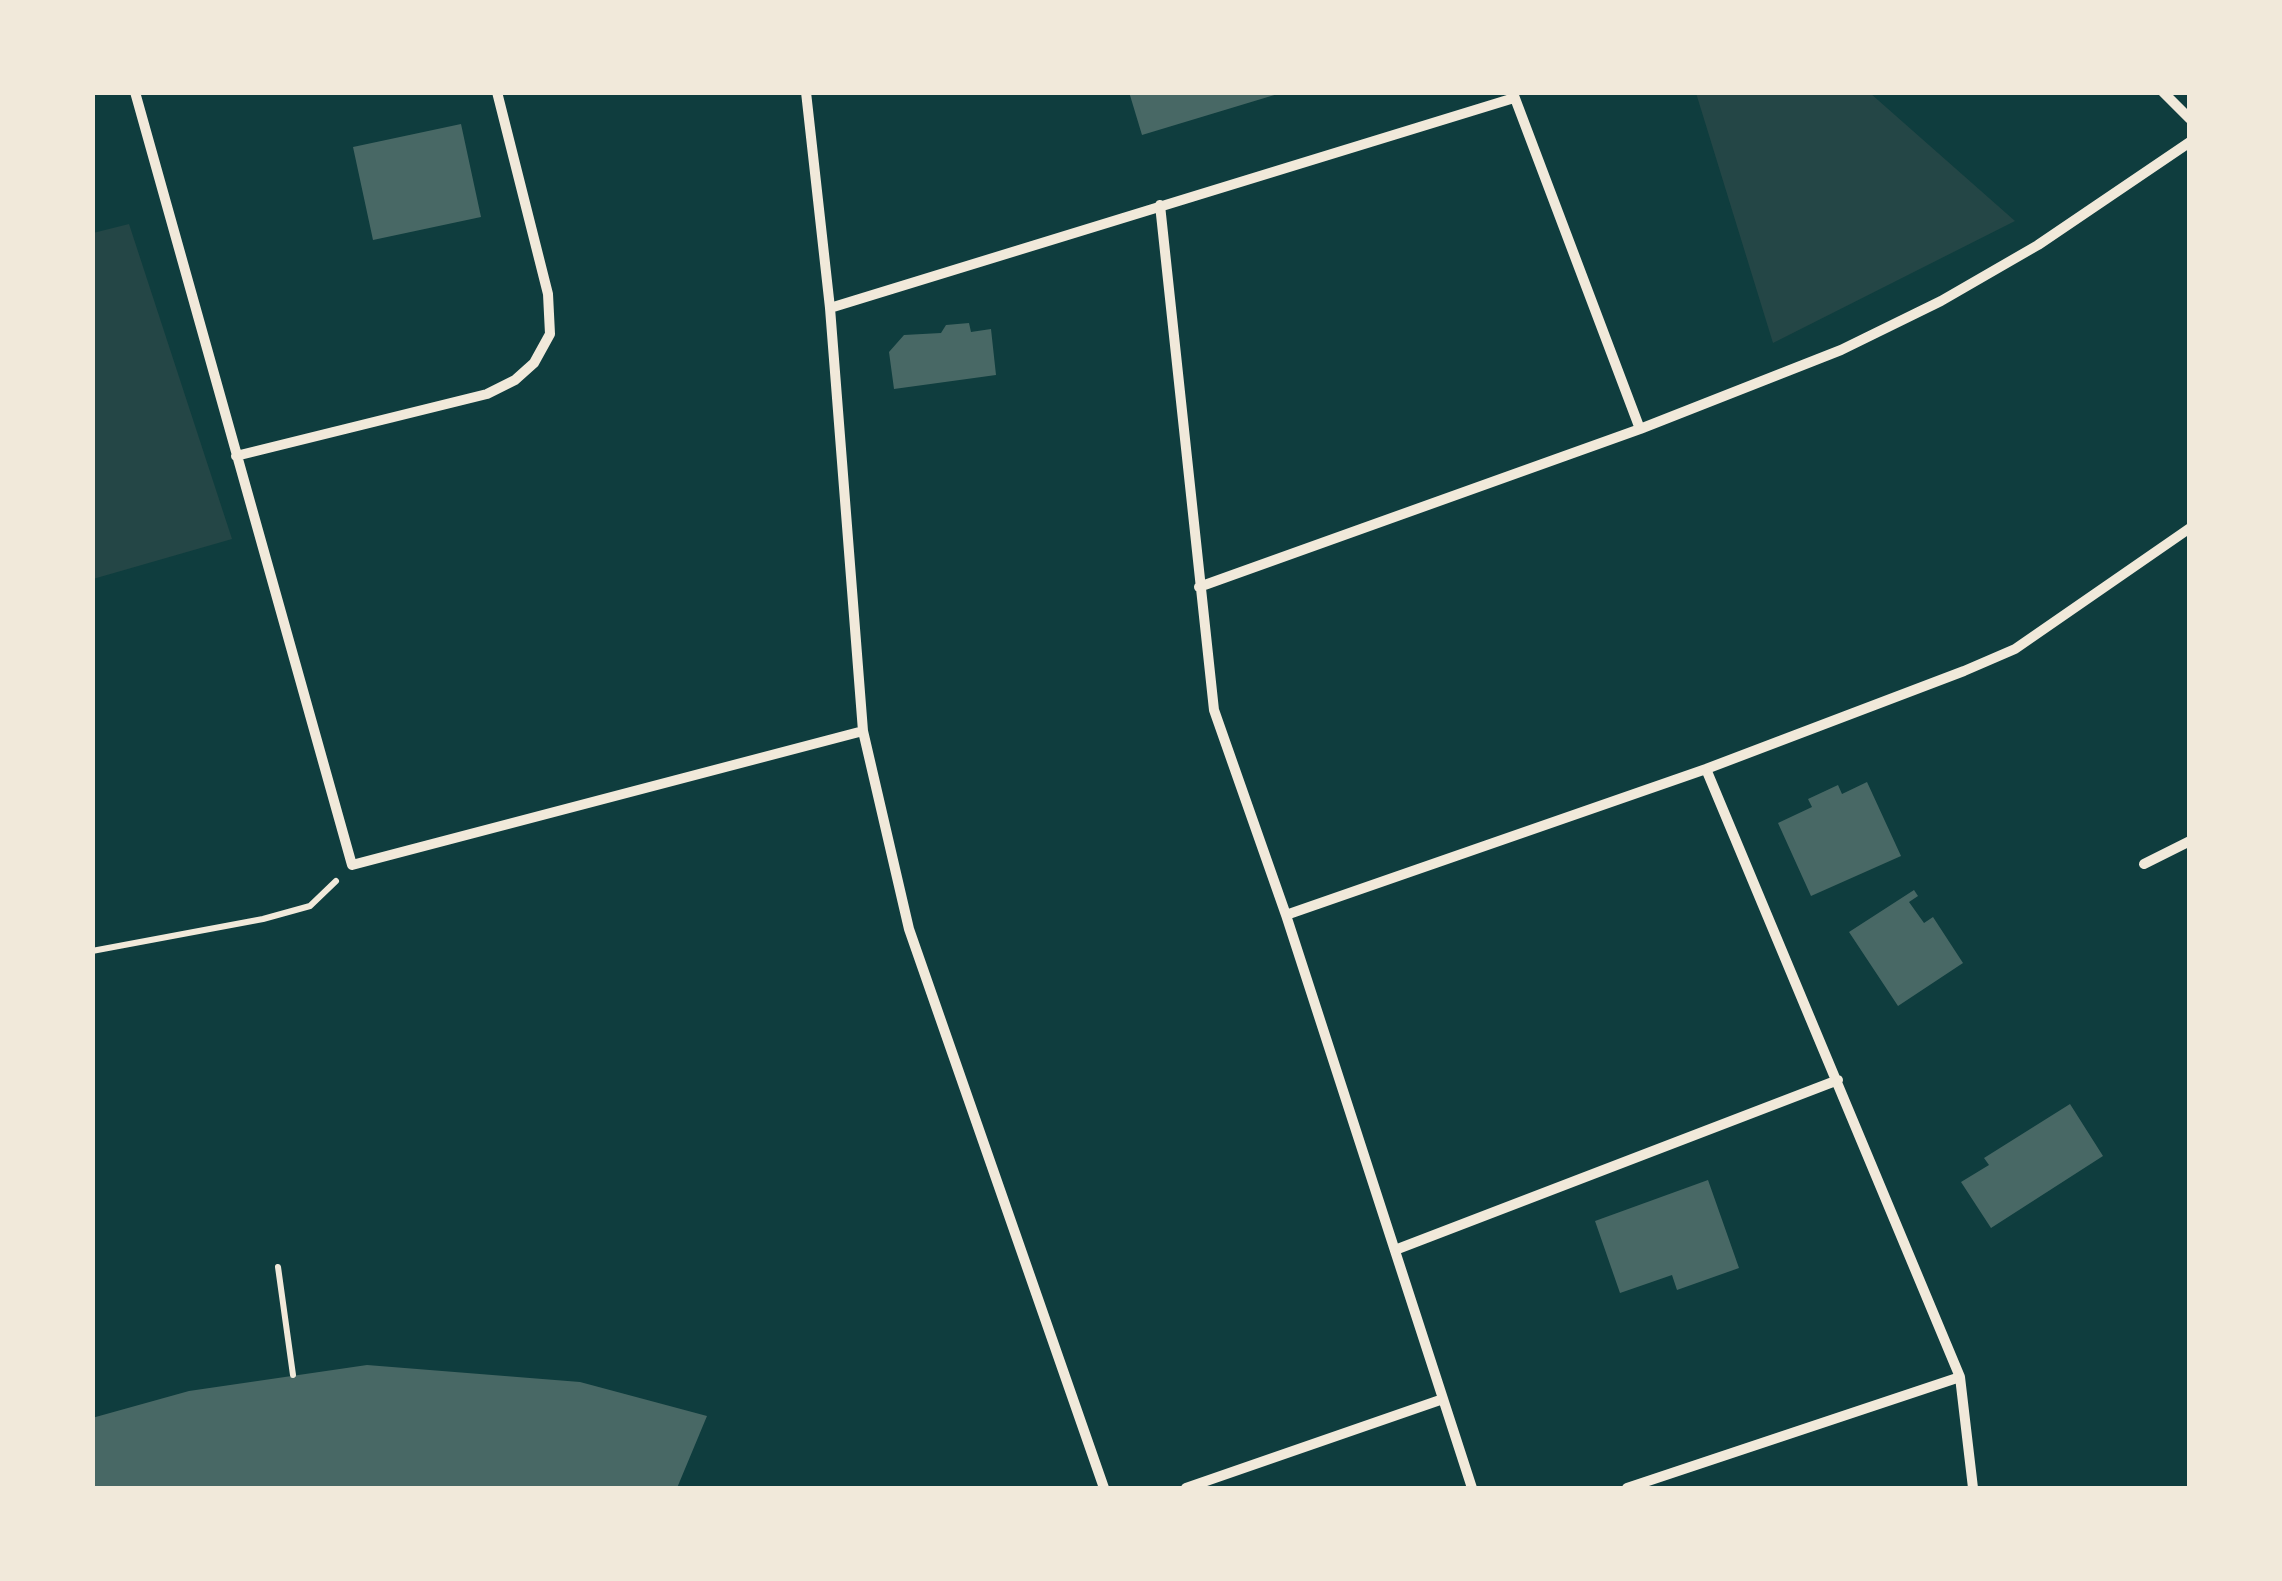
<!DOCTYPE html>
<style>
body{margin:0}
#map{position:relative;width:2282px;height:1581px;overflow:hidden;background:#0f3d3e;font-family:"Alegreya Sans",sans-serif}
canvas{display:block}
.frame{position:absolute;inset:0;border:95px solid #f1e9da;pointer-events:none}
</style>
<div id="map">
<canvas width="2282" height="1581"></canvas>
<div class="frame"></div>
</div>
<script>
const ctx = document.querySelector('canvas').getContext('2d');
ctx.lineJoin = 'round';
function fill(path, color) { ctx.fillStyle = color; ctx.fill(path, 'evenodd'); }
const shape = rows => new Path2D(rows.map(r => 'M' + r).join(''));
function strokePath(path, color, width, dash) { ctx.strokeStyle = color; ctx.lineWidth = width; ctx.lineCap = dash ? 'butt' : 'round'; ctx.setLineDash(dash || []); ctx.stroke(path); }
const green = shape([
 [1696,93,1870,93,2015,221,1773,343],
 [129,224,232,539,93,579,93,233]
]);
const building = shape([
 [1129,92,1281,92,1281,93,1142,135],
 [461,124,481,217,373,240,353,147],
 [969,323,971,332,991,329,996,375,894,389,889,352,904,335,941,333,946,325],
 [1867,782,1901,856,1811,896,1778,823,1812,807,1808,799,1838,785,1842,794],
 [1914,890,1918,896,1909,902,1924,923,1933,917,1963,963,1898,1006,1849,932],
 [2070,1104,2103,1156,1991,1228,1961,1182,1989,1165,1984,1158],
 [1708,1180,1739,1268,1677,1290,1672,1275,1620,1293,1595,1221],
 [367,1365,580,1382,707,1416,677,1488,92,1488,92,1418,189,1391]
]);
const path = shape([
 [92,951,263,919,310,906,336,881],
 [278,1267,293,1375]
]);
const minor = shape([
 [135,92,352,865,863,731],
 [806,92,830,308,863,731,909,929,1104,1488],
 [2163,92,2190,119],
 [1513,93,1640,429],
 [1160,205,1214,710,1286,915,1472,1488],
 [830,308,1514,98],
 [236,456,487,394,515,380,534,363,550,334,548,294,497,92],
 [1199,587,1640,429,1841,350,1941,301,2038,245,2190,142],
 [2144,864,2190,841],
 [1286,915,1706,769,1964,671,2015,649,2190,528],
 [1395,1250,1838,1080],
 [1960,1377,1973,1488],
 [1186,1488,1443,1399],
 [1627,1488,1960,1377,1706,769]
]);
fill(green, '#244646');
fill(building, '#486865');
strokePath(path, '#f1e9da', 6);
strokePath(minor, '#f1e9da', 10);
</script>
